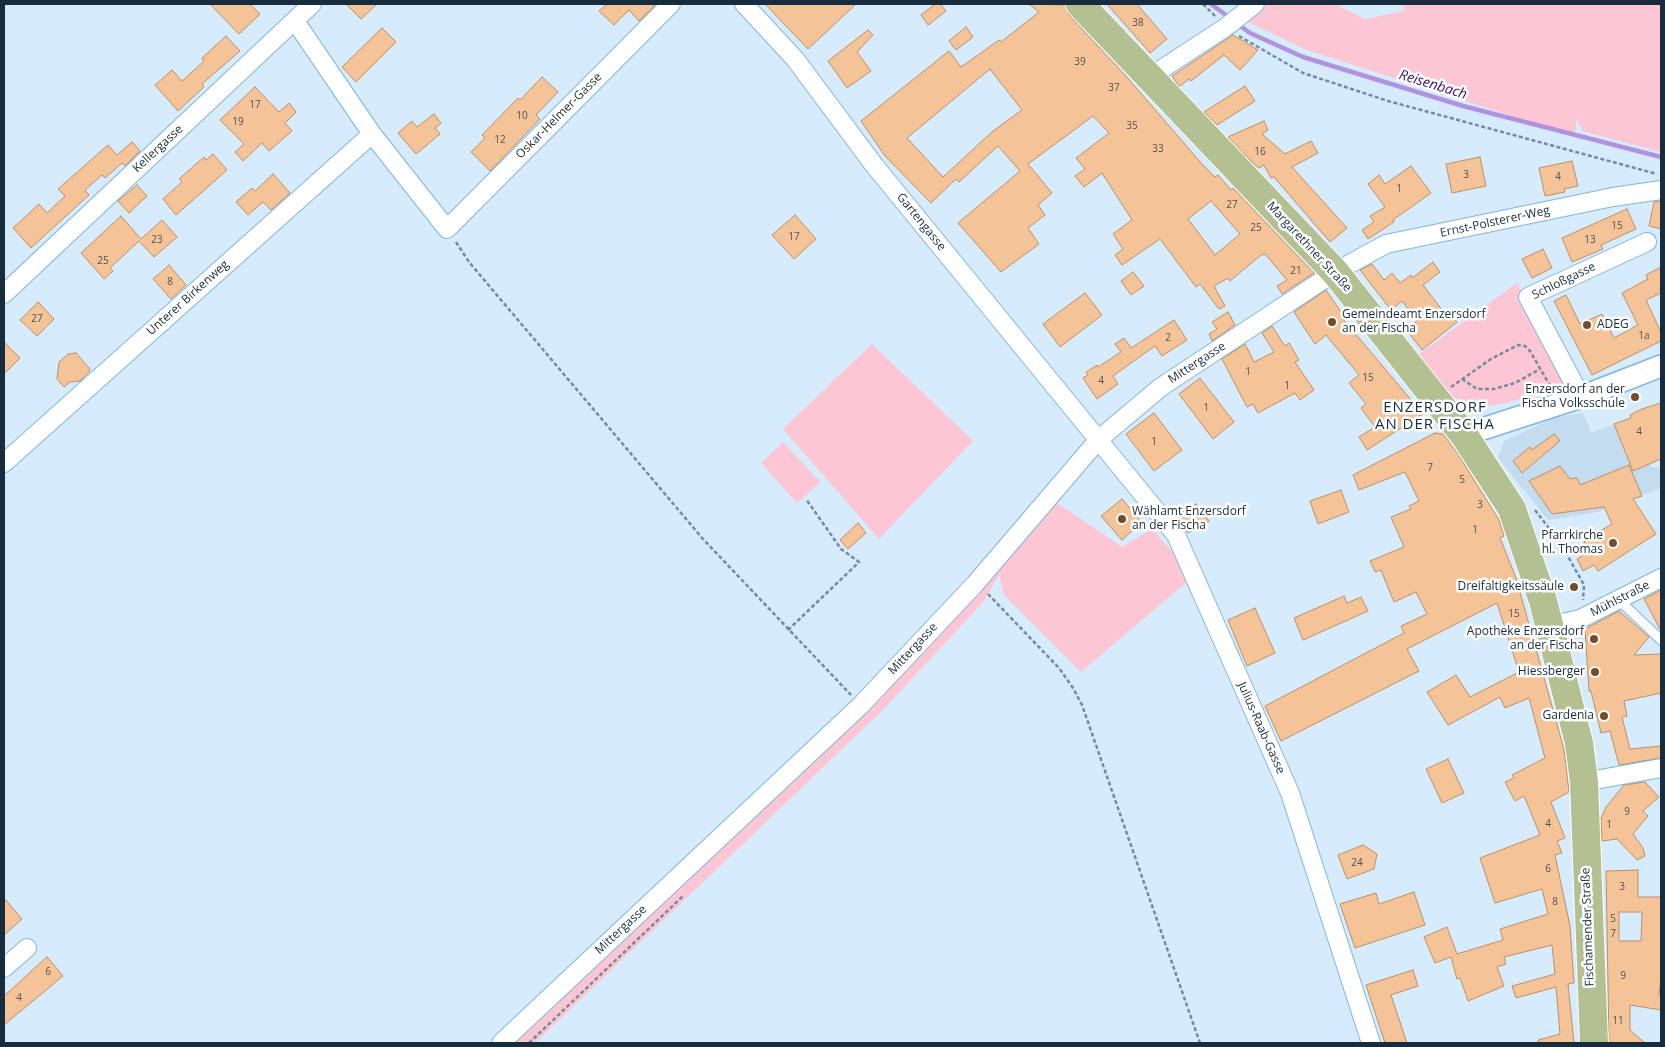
<!DOCTYPE html>
<meta charset="utf-8">
<style>
body{margin:0}
#map{position:relative;width:1665px;height:1047px;overflow:hidden;background:#d6ebfc;font-family:"Open Sans",sans-serif}
canvas{display:block}
.frame{position:absolute;inset:0;border:5px solid #172d3d;pointer-events:none}
</style>
<div id="map">
<canvas width="1665" height="1047"></canvas>
<div class="frame"></div>
</div>
<script>
const ctx = document.querySelector('canvas').getContext('2d');
ctx.lineJoin = 'round';
function fill(path, color) { ctx.fillStyle = color; ctx.fill(path, 'evenodd'); }
const shape = rows => new Path2D(rows.map(r => 'M' + r).join(''));
function strokePath(path, color, width, dash) { ctx.strokeStyle = color; ctx.lineWidth = width; ctx.lineCap = dash ? 'butt' : 'round'; ctx.setLineDash(dash || []); ctx.stroke(path); }
function label(font, color, halo, rows, align = 'center') {
  ctx.font = font + ' "Open Sans",sans-serif'; ctx.lineWidth = 5; ctx.setLineDash([]); ctx.textBaseline = 'middle'; ctx.strokeStyle = halo; ctx.fillStyle = color; for (const [text, x, y, turn = 0] of rows) {
    ctx.save(); ctx.translate(x, y); ctx.rotate((+turn || 0) * Math.PI / 180); ctx.textAlign = isNaN(turn) ? turn : align; if (halo) ctx.strokeText(text, 0, 0); ctx.fillText(text, 0, 0); ctx.restore();
  }
}
const built = shape([
 [1583,413,1591,433,1614,424,1632,467,1649,464,1651,467,1661,467,1661,488,1594,513,1548,520,1498,458,1504,441,1556,417]
]);
const green = shape([
 [1268,4,1335,4,1365,19,1404,11,1402,4,1661,4,1661,152,1582,131,1577,119,1574,136,1304,49,1246,21],
 [1517,283,1570,383,1545,393,1496,405,1483,406,1451,397,1419,354],
 [872,344,973,441,879,539,783,429],
 [783,442,820,482,797,503,761,463],
 [1041,492,1122,547,1152,529,1178,558,1188,581,1081,672,1004,595,999,575,984,601,885,708,535,1043,492,1043,845,709,966,579]
]);
const stream = shape([
 [1211,4,1230,18],
 [1236,23,1250,33,1303,57,1463,106,1661,157]
]);
const building = shape([
 [210,4,250,4,260,14,239,34,210,4],
 [346,4,377,4,361,19,346,4],
 [607,4,656,4,639,21,629,10,614,25,599,11,607,4],
 [765,4,856,4,808,49,765,4],
 [935,4,940,4,946,11,928,25,921,15,935,4],
 [1029,4,1065,5,1069,15,1126,76,1202,164,1215,177,1218,175,1231,190,1233,188,1314,273,1282,294,1277,286,1287,280,1265,254,1261,255,1230,281,1228,278,1214,286,1225,306,1219,309,1200,284,1196,287,1160,239,1122,265,1115,255,1123,249,1113,234,1132,220,1102,173,1084,187,1075,176,1085,169,1076,158,1109,133,1093,116,1028,164,1052,193,1038,205,1045,215,1028,228,1039,244,1001,272,958,223,1020,171,998,146,959,182,956,179,931,203,885,156,861,121,949,51,961,67,999,40,1001,42,1039,12,1029,4],
 [990,69,1022,110,993,131,943,177,907,138,990,69],
 [1211,201,1240,234,1215,255,1188,219,1211,201],
 [1107,4,1137,4,1167,39,1150,53,1107,4],
 [966,27,973,37,956,50,949,41,966,27],
 [382,28,396,42,356,82,342,67,382,28],
 [868,30,873,35,857,52,871,71,847,88,828,61,868,30],
 [1233,35,1258,50,1240,70,1224,55,1191,81,1189,79,1180,86,1178,85,1172,76,1233,35],
 [226,36,240,51,202,84,204,87,178,111,155,85,172,70,182,81,204,61,202,58,226,36],
 [542,77,558,92,536,115,540,119,490,171,471,152,485,138,482,135,518,98,520,100,542,77],
 [1245,86,1255,101,1217,125,1204,112,1245,86],
 [255,87,279,112,289,103,296,112,285,123,292,131,269,151,262,143,243,161,235,152,244,144,220,120,255,87],
 [434,114,441,123,435,128,440,134,416,154,398,133,412,121,417,127,434,114],
 [1264,121,1268,130,1262,134,1285,154,1311,141,1318,153,1292,167,1347,228,1330,242,1274,177,1271,178,1264,165,1259,168,1252,162,1228,137,1264,121],
 [132,142,140,151,125,166,122,163,105,178,102,175,85,190,89,195,31,248,13,228,39,204,47,213,65,196,58,189,108,145,117,155,132,142],
 [213,154,227,170,176,215,163,199,182,182,179,179,204,157,206,160,213,154],
 [1480,157,1486,186,1452,193,1446,164,1480,157],
 [1572,161,1578,186,1564,189,1565,192,1545,196,1539,168,1572,161],
 [1411,166,1431,193,1393,220,1394,222,1368,239,1362,230,1374,222,1370,216,1385,207,1368,184,1379,175,1385,184,1411,166],
 [273,174,290,193,271,210,263,202,248,215,236,202,252,188,255,191,273,174],
 [137,185,147,196,129,213,118,201,137,185],
 [1661,201,1661,229,1649,226,1654,202,1661,201],
 [1627,209,1636,229,1601,245,1603,249,1572,262,1562,238,1627,209],
 [795,215,816,239,794,259,772,235,795,215],
 [121,216,141,239,162,220,177,237,154,257,139,241,110,268,113,271,104,279,81,253,121,216],
 [1543,249,1552,268,1532,278,1522,259,1543,249],
 [1433,262,1440,272,1423,285,1446,315,1449,312,1457,322,1422,350,1406,329,1417,321,1402,301,1391,310,1360,270,1372,264,1384,280,1392,273,1400,283,1411,275,1412,278,1433,262],
 [169,265,186,285,171,299,153,279,169,265],
 [1661,267,1661,293,1646,300,1661,332,1661,341,1592,375,1554,301,1566,295,1580,324,1602,314,1614,338,1638,325,1622,293,1648,279,1646,275,1661,267],
 [1133,272,1144,286,1131,295,1121,281,1133,272],
 [1326,290,1345,318,1343,319,1423,414,1367,450,1359,437,1375,427,1361,408,1366,404,1349,383,1359,375,1326,335,1315,344,1294,312,1326,290],
 [1085,293,1102,315,1060,347,1043,324,1085,293],
 [38,302,54,319,37,336,20,320,38,302],
 [1228,312,1235,325,1212,341,1209,334,1217,329,1212,322,1228,312],
 [1174,320,1187,340,1162,356,1155,346,1113,376,1118,384,1097,399,1083,378,1088,375,1086,372,1097,365,1098,367,1121,352,1115,344,1124,338,1131,348,1174,320],
 [1272,326,1285,346,1289,343,1299,360,1295,362,1314,390,1300,400,1295,393,1258,413,1253,404,1247,407,1222,359,1245,344,1254,362,1274,352,1262,333,1272,326],
 [4,342,20,358,4,374,4,342],
 [76,353,90,369,89,372,80,381,70,382,64,387,57,379,59,362,68,354,76,353],
 [1200,378,1234,422,1213,439,1179,394,1200,378],
 [1661,403,1661,459,1633,471,1614,424,1631,418,1630,415,1642,409,1661,403],
 [1154,413,1182,450,1154,471,1126,434,1154,413],
 [1435,433,1443,434,1458,454,1499,520,1504,536,1500,538,1516,578,1564,749,1569,792,1551,802,1565,838,1557,841,1562,853,1555,855,1570,926,1574,983,1568,984,1574,1043,1538,1043,1538,1040,1560,1034,1556,987,1516,998,1512,986,1555,974,1552,945,1504,957,1506,964,1497,967,1504,986,1468,1001,1460,978,1457,979,1451,957,1435,963,1424,937,1447,927,1457,954,1503,940,1500,929,1548,914,1542,889,1495,903,1480,858,1540,835,1524,796,1515,801,1505,782,1514,778,1512,775,1545,758,1529,698,1505,708,1500,697,1448,725,1427,692,1456,675,1470,697,1519,672,1497,603,1407,649,1419,671,1281,741,1265,706,1404,633,1401,626,1427,614,1416,592,1394,602,1381,570,1375,572,1370,561,1404,547,1391,517,1411,509,1409,506,1419,501,1405,472,1359,490,1353,475,1435,433],
 [1554,434,1560,441,1522,473,1513,461,1530,447,1532,450,1554,434],
 [1629,465,1642,496,1633,499,1656,534,1598,571,1594,565,1583,571,1577,559,1587,553,1583,546,1585,540,1612,524,1604,507,1552,514,1529,481,1560,466,1570,479,1577,478,1580,485,1629,465],
 [1341,490,1349,512,1318,524,1310,501,1341,490],
 [1122,499,1142,522,1122,540,1101,516,1122,499],
 [1196,504,1209,521,1188,533,1176,516,1196,504],
 [858,523,866,533,848,549,840,540,858,523],
 [1661,590,1661,631,1644,599,1661,590],
 [1344,596,1347,603,1361,597,1368,611,1303,640,1294,618,1344,596],
 [1255,608,1275,653,1247,666,1228,620,1255,608],
 [1619,611,1649,637,1634,655,1661,654,1661,693,1624,701,1627,716,1622,717,1630,749,1661,746,1661,758,1619,765,1610,731,1601,733,1591,691,1589,691,1585,629,1619,611],
 [1448,759,1464,793,1442,803,1426,769,1448,759],
 [1645,782,1659,797,1643,811,1648,816,1633,834,1643,848,1645,856,1637,860,1617,839,1602,841,1601,818,1606,807,1624,785,1645,782],
 [1363,845,1377,854,1374,869,1347,879,1338,855,1363,845],
 [1638,870,1638,897,1661,897,1661,978,1659,995,1661,995,1661,1010,1630,1005,1630,1030,1645,1043,1609,1043,1606,871,1638,870],
 [1619,912,1642,912,1641,941,1619,941,1619,912],
 [1414,892,1425,925,1355,948,1340,904,1376,893,1379,904,1414,892],
 [4,898,22,919,4,935,4,898],
 [47,957,63,976,4,1025,4,996,47,957],
 [1413,970,1418,986,1391,995,1407,1043,1385,1043,1366,985,1413,970]
]);
const path = shape([
 [1203,4,1216,17],
 [1239,36,1303,73,1388,101,1657,174],
 [456,242,469,262,703,539,851,695],
 [1462,379,1477,389,1494,389,1515,383,1540,369],
 [1451,387,1491,359,1518,345,1525,346,1530,351,1552,389],
 [1535,510,1561,544,1584,585,1583,600],
 [988,594,1059,668,1073,688,1082,705,1200,1043],
 [788,630,859,562,841,549,806,499],
 [529,1043,683,896]
]);
const service = shape([
 [1619,600,1661,640]
]);
const minor = shape([
 [744,4,795,59,874,165,1176,535,1290,793,1371,1043],
 [295,21,372,134,447,229,671,4],
 [1148,78,1226,27,1255,4],
 [4,294,312,4],
 [1581,397,1528,297,1647,242],
 [4,463,372,134],
 [1549,626,1580,619,1661,578],
 [1584,782,1661,768],
 [4,968,27,948],
 [501,1043,861,705,975,584,1099,439,1161,387,1335,272,1386,244,1613,197,1661,190]
]);
const tertiary = shape([
 [1464,435,1581,397,1661,366]
]);
const primary = shape([
 [1080,4,1335,272,1464,435,1512,509,1543,601,1579,743,1584,782,1594,1043]
]);
const markers = [
 [1332,322,5,"#734d2a"],
 [1587,325,5,"#734d2a"],
 [1635,397,5,"#734d2a"],
 [1122,519,5,"#734d2a"],
 [1613,543,5,"#734d2a"],
 [1574,587,5,"#734d2a"],
 [1594,639,5,"#734d2a"],
 [1595,672,5,"#734d2a"],
 [1604,716,5,"#734d2a"]
];
const numberNames = [
 ["38",1138,23],
 ["39",1080,62],
 ["37",1114,88],
 ["17",255,105],
 ["10",522,116],
 ["19",238,122],
 ["35",1132,126],
 ["12",500,140],
 ["33",1158,149],
 ["16",1260,152],
 ["3",1466,175],
 ["4",1558,177],
 ["1",1399,189],
 ["27",1232,205],
 ["15",1617,226],
 ["25",1256,228],
 ["17",794,237],
 ["23",157,240],
 ["13",1590,240],
 ["25",103,261],
 ["21",1296,271],
 ["8",170,282],
 ["27",37,319],
 ["1a",1644,336],
 ["2",1168,338],
 ["1",1248,372],
 ["15",1368,378],
 ["4",1101,381],
 ["1",1287,386],
 ["1",1206,408],
 ["4",1639,432],
 ["1",1154,442],
 ["7",1430,468],
 ["5",1462,480],
 ["3",1480,505],
 ["1",1475,530],
 ["15",1514,614],
 ["9",1627,812],
 ["4",1548,824],
 ["1",1609,825],
 ["24",1357,863],
 ["6",1548,869],
 ["3",1622,887],
 ["8",1555,902],
 ["5",1613,919],
 ["7",1613,934],
 ["6",48,972],
 ["9",1623,976],
 ["4",19,998],
 ["11",1618,1021]
];
const streetNames = [
 ["Oskar-Helmer-Gasse",559,116,-45],
 ["Kellergasse",158,149,-43],
 ["Gartengasse",921,222,51],
 ["Ernst-Polsterer-Weg",1495,222,-12],
 ["Margarethner Straße",1309,247,47],
 ["Schloßgasse",1564,281,-26],
 ["Unterer Birkenweg",188,298,-42],
 ["Mittergasse",1197,363,-33],
 ["Mühlstraße",1620,599,-27],
 ["Mittergasse",913,649,-47],
 ["Julius-Raab-Gasse",1261,728,66],
 ["Fischamender Straße",1588,927,-92],
 ["Mittergasse",621,930,-43]
];
const poiNames = [
 ["Gemeindeamt Enzersdorf",1342,315,"left"],
 ["an der Fischa",1342,329,"left"],
 ["ADEG",1597,325,"left"],
 ["Enzersdorf an der",1625,390],
 ["Fischa Volksschule",1625,404],
 ["Wählamt Enzersdorf",1132,512,"left"],
 ["an der Fischa",1132,526,"left"],
 ["Pfarrkirche",1603,536],
 ["hl. Thomas",1603,550],
 ["Dreifaltigkeitssäule",1564,587],
 ["Apotheke Enzersdorf",1584,632],
 ["an der Fischa",1584,646],
 ["Hiessberger",1585,672],
 ["Gardenia",1594,716]
];
const waterNames = [
 ["Reisenbach",1433,85,17]
];
const quarterNames = [
 ["ENZERSDORF",1435,408],
 ["AN DER FISCHA",1435,425]
];
fill(built, '#c4dcef');
fill(green, '#fcc6d4');
strokePath(stream, '#b192e1', 4.5);
fill(building, '#f5c398');
strokePath(building, '#be8e65', 1);
strokePath(service, '#80b5de', 11);
strokePath(minor, '#80b5de', 20);
strokePath(tertiary, '#80b5de', 24);
strokePath(primary, '#fff', 30);
strokePath(path, '#758b9b', 2.5, [4, 2.5]);
strokePath(service, '#fff', 9);
strokePath(minor, '#fff', 18);
strokePath(tertiary, '#fff', 21);
strokePath(primary, '#b3c091', 28);
for (const [x, y, r, color] of markers) { const dot = new Path2D(); dot.arc(x, y, r, 0, 2 * Math.PI); ctx.fillStyle = color; ctx.fill(dot); strokePath(dot, '#fff', 2); }
label('10px', '#4e5254', null, numberNames);
label('12px', '#172d3d', '#fff', streetNames);
label('12px', '#172d3d', '#fff', poiNames, 'right');
label('italic 14px', '#3f0c6b', '#fff', waterNames);
ctx.letterSpacing = '1px';
label('15px', '#172d3d', '#fff', quarterNames);
ctx.letterSpacing = '0px';
</script>
